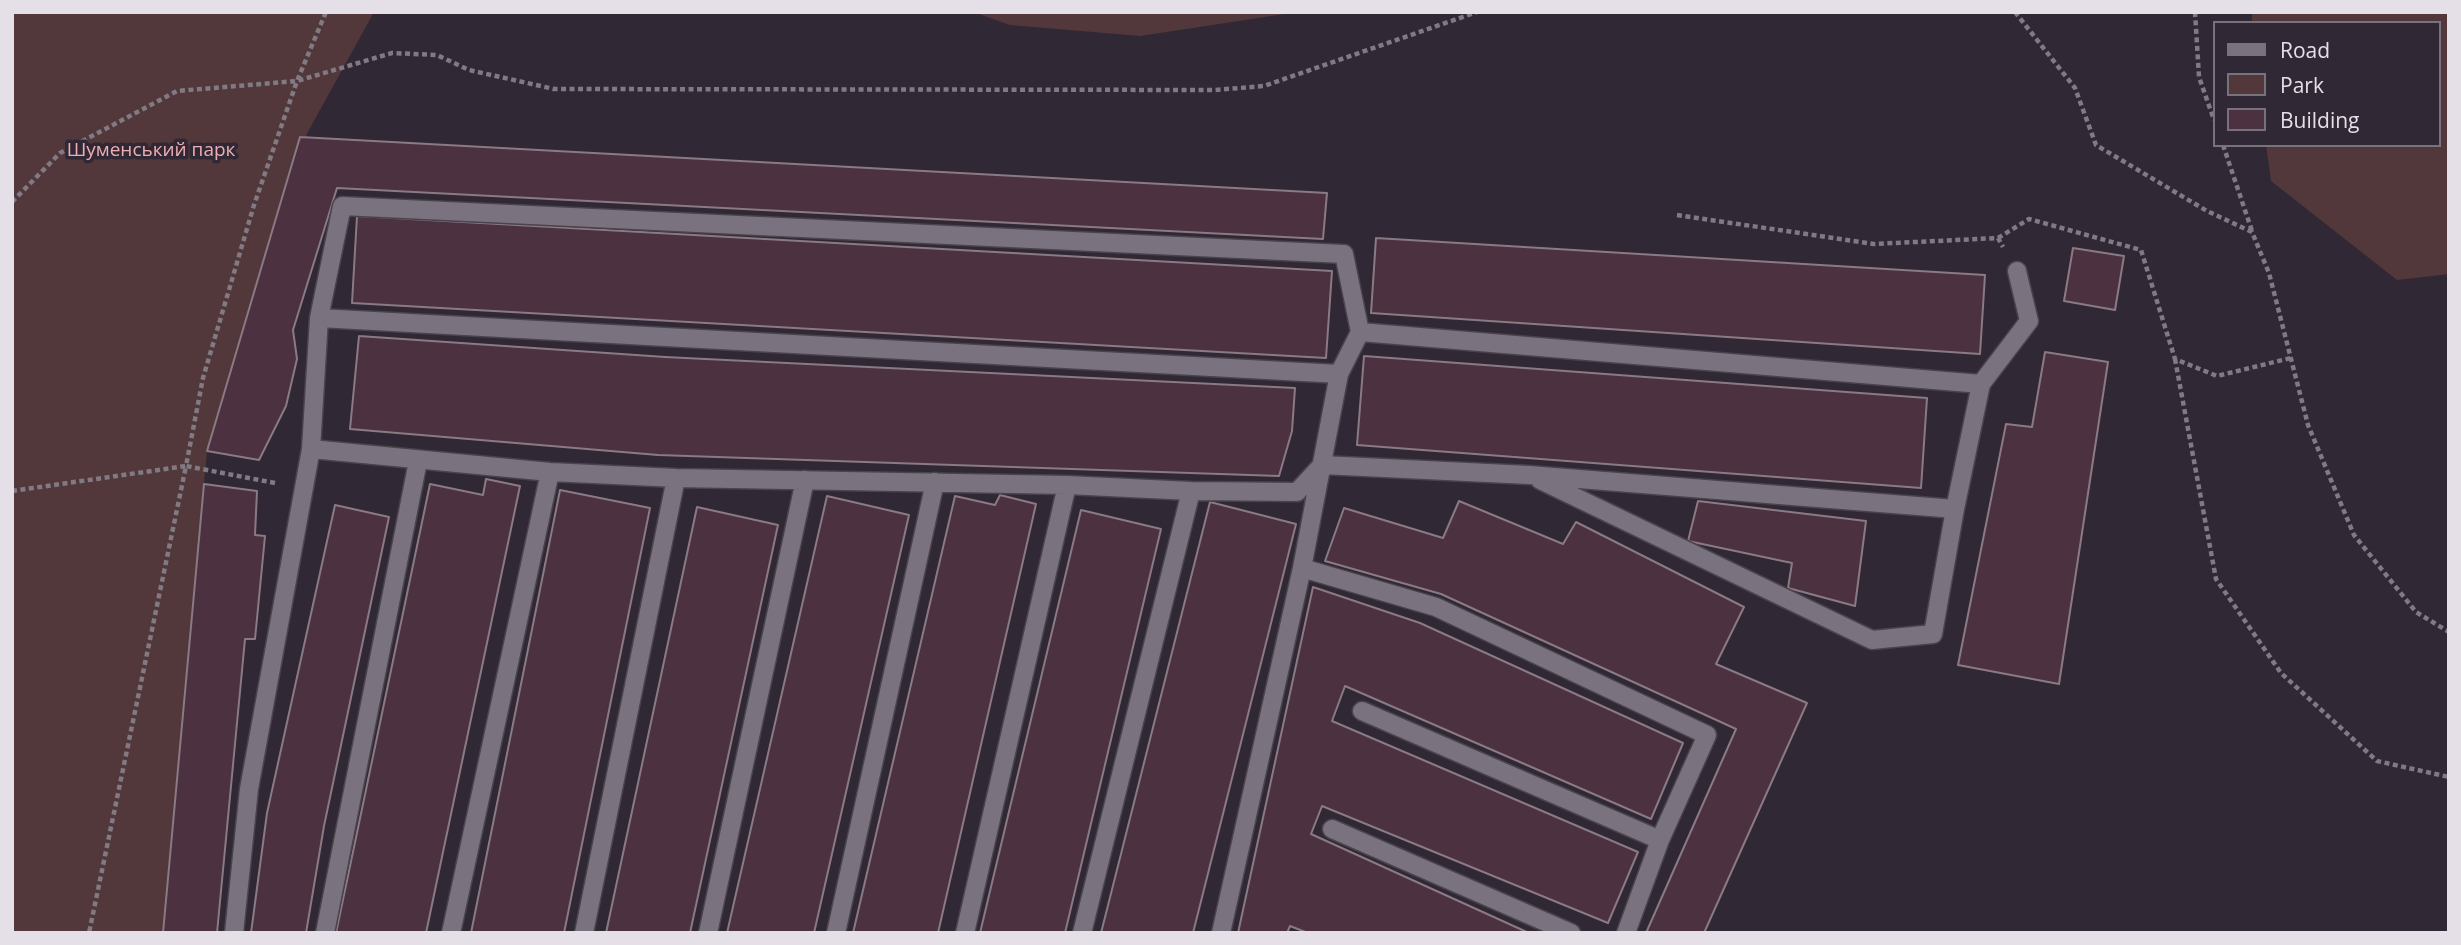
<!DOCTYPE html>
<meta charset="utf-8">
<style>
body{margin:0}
#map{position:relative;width:2461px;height:945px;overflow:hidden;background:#302834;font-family:"Open Sans",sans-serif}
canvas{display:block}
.frame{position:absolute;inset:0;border:14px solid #e5e0e8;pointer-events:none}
.legend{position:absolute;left:2213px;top:21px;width:228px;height:126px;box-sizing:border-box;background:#302834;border:2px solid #78727c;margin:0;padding:9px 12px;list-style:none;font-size:21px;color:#e5e0e8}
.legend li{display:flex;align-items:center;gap:14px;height:35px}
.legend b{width:35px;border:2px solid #78727c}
</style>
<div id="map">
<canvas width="2461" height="945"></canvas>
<div class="frame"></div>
<ul class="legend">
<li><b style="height:9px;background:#7b7280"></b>Road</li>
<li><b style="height:19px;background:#52383a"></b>Park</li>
<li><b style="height:19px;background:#4c3141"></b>Building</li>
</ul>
</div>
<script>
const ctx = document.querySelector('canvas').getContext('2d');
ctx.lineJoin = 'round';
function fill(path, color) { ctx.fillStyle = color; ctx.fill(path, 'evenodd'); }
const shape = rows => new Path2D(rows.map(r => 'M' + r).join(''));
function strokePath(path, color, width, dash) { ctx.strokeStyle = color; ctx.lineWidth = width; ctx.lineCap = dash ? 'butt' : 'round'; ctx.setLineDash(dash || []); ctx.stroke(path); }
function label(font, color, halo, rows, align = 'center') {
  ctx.font = font + ' "Open Sans",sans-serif'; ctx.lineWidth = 7; ctx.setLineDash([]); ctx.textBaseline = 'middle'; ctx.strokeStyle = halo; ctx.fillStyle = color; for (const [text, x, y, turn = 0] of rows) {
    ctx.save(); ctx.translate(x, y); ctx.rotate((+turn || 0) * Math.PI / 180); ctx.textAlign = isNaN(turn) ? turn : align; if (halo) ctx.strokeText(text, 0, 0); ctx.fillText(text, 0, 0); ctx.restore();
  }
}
const green = shape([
 [12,12,374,12,293,159,207,451,163,933,12,933],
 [973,12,1298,12,1140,36,1010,25],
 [2252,12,2449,12,2449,274,2397,280,2271,181,2266,145,2438,145,2438,23,2252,23]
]);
const building = shape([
 [300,137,1327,193,1323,239,337,188,293,330,297,359,286,406,259,460,207,451,300,137],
 [357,216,1332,271,1326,358,352,303,357,216],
 [1376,238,1985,275,1980,354,1371,313,1376,238],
 [2073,248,2124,256,2115,310,2064,301,2073,248],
 [359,336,665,357,1295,388,1292,431,1279,476,658,455,350,429,359,336],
 [2045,352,2108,362,2059,684,1958,665,2006,424,2032,427,2045,352],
 [1364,356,1927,398,1921,488,1357,445,1364,356],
 [486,479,520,486,426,933,336,933,430,484,483,495,486,479],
 [204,484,257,491,255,535,265,536,255,639,245,639,217,933,163,933,204,484],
 [560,490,650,508,564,933,471,933,560,490],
 [1000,495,1036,504,938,933,853,933,955,496,995,505,1000,495],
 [827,496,909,515,814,933,727,933,827,496],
 [1459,501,1563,544,1576,522,1744,607,1716,664,1807,703,1704,933,1646,933,1736,729,1441,594,1325,561,1344,508,1443,538,1459,501],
 [1698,501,1866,521,1855,606,1788,588,1792,563,1688,541,1698,501],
 [1210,502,1296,524,1193,933,1101,933,1210,502],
 [335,505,389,517,324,826,306,933,251,933,267,813,335,505],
 [697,507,778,525,690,933,606,933,697,507],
 [1081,510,1161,529,1065,933,980,933,1081,510],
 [1313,587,1420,623,1683,743,1651,819,1345,686,1332,721,1638,852,1608,923,1322,806,1311,834,1529,933,1308,933,1290,926,1287,933,1238,933,1313,587]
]);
const path = shape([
 [2015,12,2075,88,2096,145,2207,211,2252,232,2269,273,2308,425,2354,535,2416,612,2449,632],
 [2195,12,2199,77,2214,120],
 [2223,145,2252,231],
 [12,202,60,153,177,91,297,81,392,53,437,55,469,70,554,89,1215,90,1264,86,1477,12],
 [1677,215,1874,244,1998,238,2003,247],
 [1998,238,2029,219,2141,250,2175,359,2217,376,2291,358],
 [2175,359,2216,579,2281,673,2377,761,2449,777],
 [275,483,186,466,203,378,254,205,297,81,326,12],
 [12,491,186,466,89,933]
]);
const minor = shape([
 [319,318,1339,374],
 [1981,384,2029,321,2017,271],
 [311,449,550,472,676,478,1067,485,1191,491,1297,492,1322,465,1529,475,1955,509,1981,384,1360,332],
 [1540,480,1872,640,1933,634,1955,509],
 [1302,568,1436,607,1707,735,1660,840,1626,933],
 [1362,711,1660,840],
 [1332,829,1571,933],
 [234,933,249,789,311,449,319,318,342,206,1344,254,1360,332,1339,374,1302,568,1221,933],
 [325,933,418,461],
 [451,933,550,472],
 [584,933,676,478],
 [708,933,805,480],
 [836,933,935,482],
 [965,933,1067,485],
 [1082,933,1191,491]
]);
const parkNames = [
 ["Шуменський парк",151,151]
];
fill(green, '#52383a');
fill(building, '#4c3141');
strokePath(building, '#8a7a83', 2);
strokePath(minor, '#49434c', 21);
strokePath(path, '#817a84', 4.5, [5, 3.5]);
strokePath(minor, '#7b7280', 18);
label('19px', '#eeadb1', '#302834', parkNames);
</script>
